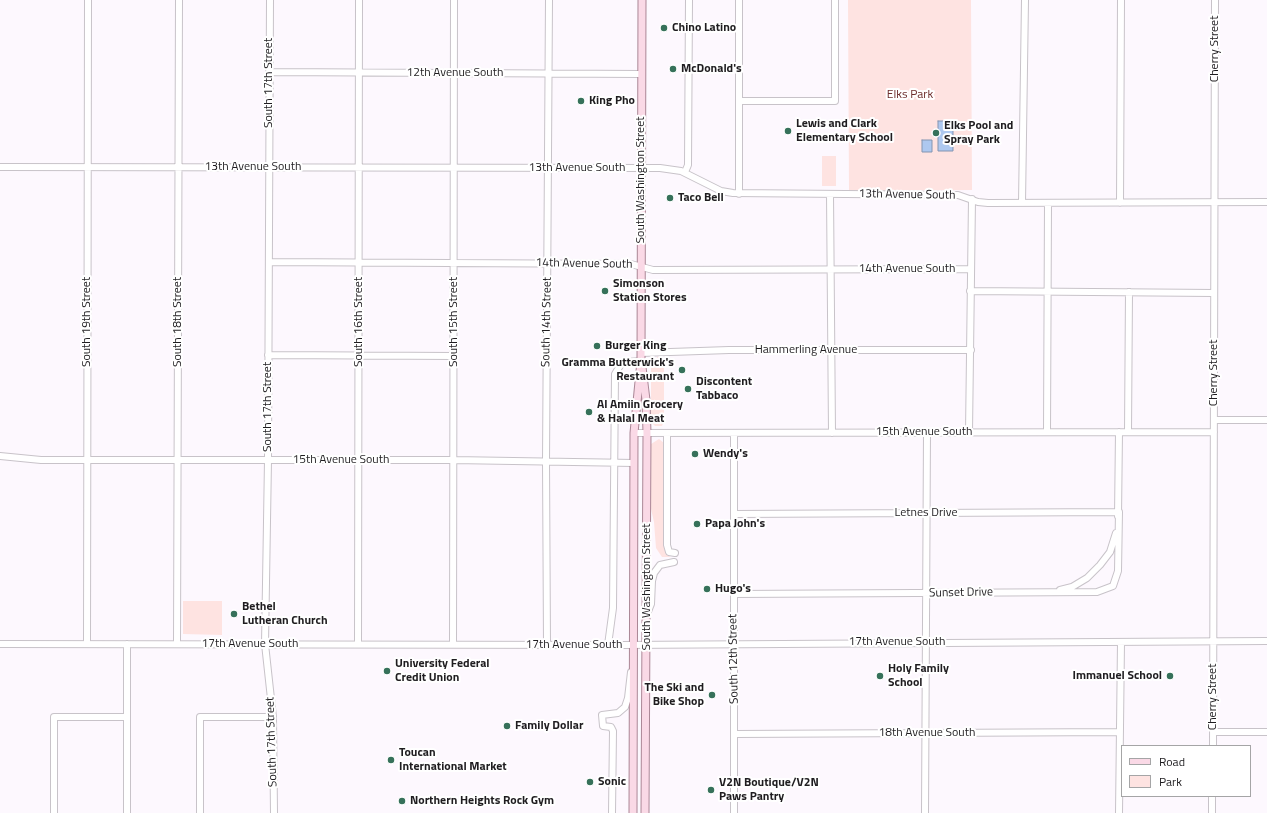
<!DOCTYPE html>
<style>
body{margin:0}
#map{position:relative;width:1267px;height:813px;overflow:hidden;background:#fdf8fe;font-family:"Titillium Web",sans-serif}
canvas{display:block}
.legend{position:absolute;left:1121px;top:745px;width:130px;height:52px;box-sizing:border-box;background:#fff;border:1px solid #a5a5a6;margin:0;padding:5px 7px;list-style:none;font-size:12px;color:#1f1d20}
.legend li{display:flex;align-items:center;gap:8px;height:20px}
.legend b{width:20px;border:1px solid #a5a5a6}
</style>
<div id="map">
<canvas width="1267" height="813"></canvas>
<ul class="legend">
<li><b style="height:5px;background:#fad9e6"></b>Road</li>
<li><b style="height:11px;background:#fee3e1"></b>Park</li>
</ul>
</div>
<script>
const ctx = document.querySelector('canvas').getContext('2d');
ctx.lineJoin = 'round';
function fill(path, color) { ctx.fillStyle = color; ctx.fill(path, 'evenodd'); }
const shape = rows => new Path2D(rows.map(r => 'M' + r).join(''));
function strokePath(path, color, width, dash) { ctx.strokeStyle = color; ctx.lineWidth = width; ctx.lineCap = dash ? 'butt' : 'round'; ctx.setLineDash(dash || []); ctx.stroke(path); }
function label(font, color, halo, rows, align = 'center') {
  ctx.font = font + ' "Titillium Web",sans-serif'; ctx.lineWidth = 4; ctx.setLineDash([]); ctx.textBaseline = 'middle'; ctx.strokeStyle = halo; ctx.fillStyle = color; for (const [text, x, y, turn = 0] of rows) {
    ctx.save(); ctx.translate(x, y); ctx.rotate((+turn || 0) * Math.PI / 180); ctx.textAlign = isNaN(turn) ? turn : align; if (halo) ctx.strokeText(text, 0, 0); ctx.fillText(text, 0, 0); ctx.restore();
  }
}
const green = shape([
 [848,0,971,0,972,190,849,191],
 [822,156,836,156,836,186,822,186],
 [659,356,664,361,664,421,662,426,655,426,651,422,651,362],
 [659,439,664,443,664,549,670,557,662,557,656,548,654,522,651,509,651,444],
 [183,601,222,601,222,635,183,634]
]);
const water = shape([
 [938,121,953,121,953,151,938,151,938,121],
 [922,140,932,140,932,152,922,152,922,140]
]);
const minor = shape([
 [270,0,268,460,265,644,273,717,274,813],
 [739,0,739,194],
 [269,72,641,74],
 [739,101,835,101,835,0],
 [0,167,660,168,681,171,721,191,733,193,958,195,978,202,988,203,1267,202],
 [685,172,688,165,689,0],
 [830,194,832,433],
 [1022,203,1025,0],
 [1120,203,1121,0],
 [269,262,631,264,653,270,971,269],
 [970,291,1214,293],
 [641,353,729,350,971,350],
 [268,355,454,356],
 [1214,420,1267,420],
 [969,432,972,199],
 [1047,432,1048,203],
 [1128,432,1129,292],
 [634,433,1214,432],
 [667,433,667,545,669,552,675,553],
 [734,433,734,813],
 [0,456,41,460,453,460,634,463],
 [1118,516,1119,432],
 [1060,590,1072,587,1087,578,1100,565,1110,552,1116,533],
 [734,594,1097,592,1113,586,1118,571,1119,512,734,514],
 [647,614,651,604,652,581,654,573,660,565,674,562],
 [0,644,621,645,1267,641],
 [87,644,88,0],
 [127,644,127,813],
 [177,644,179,0],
 [358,644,359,0],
 [453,644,454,0],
 [547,644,546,462,549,0],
 [608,645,613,608,615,374,621,364,626,362,641,361],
 [1213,732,1267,732],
 [735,734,1120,732],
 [1213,746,1215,0],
 [54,813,54,717,127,717],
 [200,813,200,717,273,717],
 [612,813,613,731,611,727,603,726,602,715,618,713,625,707,628,698,631,672],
 [925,813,927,432],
 [1119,813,1121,642],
 [1212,813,1212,796]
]);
const major = shape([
 [642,367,646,400,647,433,645,813],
 [633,813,634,433,641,361,642,0]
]);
const markers = [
 [664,28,4,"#36715a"],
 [673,69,4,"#36715a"],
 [581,101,4,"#36715a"],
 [788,131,4,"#36715a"],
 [936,133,4,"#36715a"],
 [670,198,4,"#36715a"],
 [605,291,4,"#36715a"],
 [597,346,4,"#36715a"],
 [682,370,4,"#36715a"],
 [688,389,4,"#36715a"],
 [589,412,4,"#36715a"],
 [695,454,4,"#36715a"],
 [697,524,4,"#36715a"],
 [707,589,4,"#36715a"],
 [234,614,4,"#36715a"],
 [387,671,4,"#36715a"],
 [880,676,4,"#36715a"],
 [1170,676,4,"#36715a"],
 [712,695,4,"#36715a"],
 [507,726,4,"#36715a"],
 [391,760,4,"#36715a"],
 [590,782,4,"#36715a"],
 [711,790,4,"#36715a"],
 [402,801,4,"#36715a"]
];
const poiNames = [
 ["Chino Latino",672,28],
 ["McDonald's",681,69],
 ["King Pho",589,101],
 ["Lewis and Clark",796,124],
 ["Elementary School",796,138],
 ["Elks Pool and",944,126],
 ["Spray Park",944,140],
 ["Taco Bell",678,198],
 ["Simonson",613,284],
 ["Station Stores",613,298],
 ["Burger King",605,346],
 ["Gramma Butterwick's",674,363,"right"],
 ["Restaurant",674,377,"right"],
 ["Discontent",696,382],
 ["Tabbaco",696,396],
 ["Al Amiin Grocery",597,405],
 ["& Halal Meat",597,419],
 ["Wendy's",703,454],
 ["Papa John's",705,524],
 ["Hugo's",715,589],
 ["Bethel",242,607],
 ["Lutheran Church",242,621],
 ["University Federal",395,664],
 ["Credit Union",395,678],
 ["Holy Family",888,669],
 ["School",888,683],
 ["Immanuel School",1162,676,"right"],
 ["The Ski and",704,688,"right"],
 ["Bike Shop",704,702,"right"],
 ["Family Dollar",515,726],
 ["Toucan",399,753],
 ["International Market",399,767],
 ["Sonic",598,782],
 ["V2N Boutique/V2N",719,783],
 ["Paws Pantry",719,797],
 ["Northern Heights Rock Gym",410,801]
];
const streetNames = [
 ["Cherry Street",1215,49,-90],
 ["12th Avenue South",455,73],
 ["South 17th Street",269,83,-90],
 ["13th Avenue South",253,167],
 ["13th Avenue South",577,168],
 ["South Washington Street",641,180,-90],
 ["13th Avenue South",907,195,1],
 ["14th Avenue South",584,264,1],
 ["14th Avenue South",907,269],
 ["South 19th Street",87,322,-90],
 ["South 18th Street",178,322,-90],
 ["South 16th Street",359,322,-90],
 ["South 15th Street",454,322,-90],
 ["South 14th Street",547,322,-89],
 ["Hammerling Avenue",806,350],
 ["Cherry Street",1214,373,-90],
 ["South 17th Street",268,407,-90],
 ["15th Avenue South",924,432],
 ["15th Avenue South",341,460],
 ["Letnes Drive",926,513],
 ["South Washington Street",647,587,-90],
 ["Sunset Drive",961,593,-1],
 ["17th Avenue South",897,642],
 ["17th Avenue South",250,644],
 ["17th Avenue South",574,645],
 ["South 12th Street",734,659,-91],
 ["Cherry Street",1213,697,-90],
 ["18th Avenue South",927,733],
 ["South 17th Street",272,742,-92]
];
const parkNames = [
 ["Elks Park",910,95]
];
fill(green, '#fee3e1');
fill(water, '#aec8ef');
strokePath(water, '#8395b1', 1);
strokePath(minor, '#c8c3c9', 8);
strokePath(major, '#ab8796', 9);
strokePath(minor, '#fff', 6);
strokePath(major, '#fad9e6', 7);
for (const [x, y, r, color] of markers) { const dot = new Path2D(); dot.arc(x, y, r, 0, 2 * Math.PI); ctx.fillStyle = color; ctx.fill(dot); strokePath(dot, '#fff', 1.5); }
label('bold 12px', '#1f1d20', '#fff', poiNames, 'left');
label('12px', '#1f1d20', '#fff', streetNames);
label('12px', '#6c2c2b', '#fff', parkNames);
</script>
